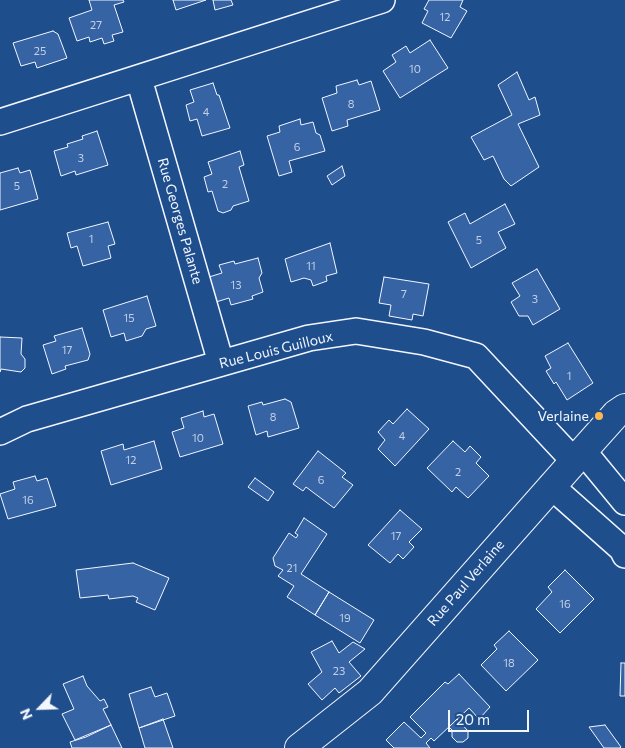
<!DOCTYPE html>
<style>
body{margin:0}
#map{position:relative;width:625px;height:748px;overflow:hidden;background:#1f4e8c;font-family:Commissioner,sans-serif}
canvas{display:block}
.north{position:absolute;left:15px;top:683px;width:50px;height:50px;-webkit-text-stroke:4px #1f4e8c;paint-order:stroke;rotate:246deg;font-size:14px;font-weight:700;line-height:20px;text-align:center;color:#f2f6ff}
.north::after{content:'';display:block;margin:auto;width:18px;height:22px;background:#f2f6ff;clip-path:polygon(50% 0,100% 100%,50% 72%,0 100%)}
.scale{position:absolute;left:448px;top:710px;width:81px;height:22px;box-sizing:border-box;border:2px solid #f2f6ff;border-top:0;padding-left:6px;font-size:15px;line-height:18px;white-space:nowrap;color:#f2f6ff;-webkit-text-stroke:4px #1f4e8c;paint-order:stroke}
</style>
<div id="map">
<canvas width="625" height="748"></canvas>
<div class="north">N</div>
<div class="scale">20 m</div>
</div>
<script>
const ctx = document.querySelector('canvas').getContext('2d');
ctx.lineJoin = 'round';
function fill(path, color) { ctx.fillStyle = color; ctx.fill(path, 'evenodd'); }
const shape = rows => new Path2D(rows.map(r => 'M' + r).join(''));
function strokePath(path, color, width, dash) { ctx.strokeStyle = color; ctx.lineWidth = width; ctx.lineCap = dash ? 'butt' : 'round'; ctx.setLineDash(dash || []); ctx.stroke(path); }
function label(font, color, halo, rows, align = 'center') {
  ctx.font = font + ' Commissioner,sans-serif'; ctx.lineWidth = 4; ctx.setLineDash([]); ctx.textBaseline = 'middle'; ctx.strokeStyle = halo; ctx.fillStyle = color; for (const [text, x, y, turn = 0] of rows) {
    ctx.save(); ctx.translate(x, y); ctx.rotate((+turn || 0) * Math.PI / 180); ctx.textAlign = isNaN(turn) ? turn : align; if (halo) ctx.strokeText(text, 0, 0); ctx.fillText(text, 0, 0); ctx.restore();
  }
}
const building = shape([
 [89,0,123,0,124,2,114,5,123,32,112,35,114,41,104,44,102,38,90,42,89,37,77,41,69,18,92,10,89,0],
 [173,0,206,0,176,10,173,0],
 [213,0,231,0,233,5,215,10,213,0],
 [429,0,463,0,460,7,467,11,451,38,422,23,428,11,424,9,429,0],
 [53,31,58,34,67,58,37,68,35,62,21,66,13,43,53,31],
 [430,40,448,68,400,98,383,71,396,62,392,55,406,46,410,53,430,40],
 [517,72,529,100,535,97,540,115,518,124,539,167,511,186,504,179,493,156,484,160,471,137,512,115,498,85,517,72],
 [357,80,359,85,371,81,380,110,347,120,348,126,332,131,322,98,337,93,336,86,357,80],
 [213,83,217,95,219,95,230,128,202,136,197,119,190,121,186,105,194,102,190,90,213,83],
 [300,119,301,125,313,122,316,133,320,135,325,151,289,161,292,172,279,176,267,136,280,132,279,126,300,119],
 [97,131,108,165,76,175,75,171,61,176,54,151,68,147,67,144,83,139,82,136,97,131],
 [240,151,244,165,239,167,249,201,233,206,231,210,223,213,218,211,212,191,208,192,204,177,212,174,208,162,240,151],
 [342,166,345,176,332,185,327,176,342,166],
 [18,168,20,173,30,170,38,199,0,210,0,173,18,168],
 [505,204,515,224,498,232,506,248,471,268,448,222,465,213,470,224,505,204],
 [108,222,115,244,108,246,111,258,83,266,77,246,71,248,67,233,108,222],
 [330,243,337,273,326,276,327,281,313,286,311,280,304,278,291,282,285,259,330,243],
 [258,258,262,273,259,278,263,292,252,296,253,299,231,305,229,298,216,302,209,277,222,273,219,265,234,261,235,264,258,258],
 [537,269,560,309,533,325,528,316,519,316,511,302,520,296,512,283,537,269],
 [384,277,429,284,423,316,413,314,412,320,389,316,391,305,379,303,384,277],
 [147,296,156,326,146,329,142,336,126,341,124,333,111,337,103,310,147,296],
 [82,328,90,354,88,360,65,366,66,369,52,374,43,345,56,341,54,336,82,328],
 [0,337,22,338,21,354,25,359,25,368,21,372,1,369,0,372,0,337],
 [568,343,593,383,567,400,556,382,554,384,546,371,551,368,545,356,568,343],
 [285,399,291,402,299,428,268,437,267,431,256,435,248,406,262,402,263,405,285,399],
 [407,409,429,429,395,466,378,449,385,440,378,432,389,420,393,424,407,409],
 [203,411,204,417,214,414,223,444,180,457,172,432,184,428,181,418,203,411],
 [154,441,162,469,111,485,101,451,123,444,124,450,154,441],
 [453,441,465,452,470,446,481,457,476,463,489,476,468,498,456,487,452,492,427,468,453,441],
 [318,451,346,473,342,477,353,485,334,508,306,487,303,491,293,484,318,451],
 [35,476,37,481,47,478,56,506,8,519,0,494,15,489,13,482,35,476],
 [255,478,274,492,268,501,248,487,255,478],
 [400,510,422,529,409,542,414,547,403,559,398,554,390,563,368,545,400,510],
 [304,518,327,534,301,574,329,592,315,615,287,597,294,586,278,576,283,570,275,566,273,558,289,533,296,538,298,535,295,533,304,518],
 [133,563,169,578,155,610,136,602,138,598,133,596,109,599,108,595,80,598,76,570,133,563],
 [565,570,594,599,560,633,536,609,552,592,548,587,565,570],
 [329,592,374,620,360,643,315,615,329,592],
 [509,631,538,660,506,691,481,665,497,649,494,645,509,631],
 [332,641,339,653,353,642,365,649,349,662,361,676,339,693,335,688,322,700,308,684,322,672,311,652,332,641],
 [621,663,625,663,625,696,620,696,621,663],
 [459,674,490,707,479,719,469,708,434,741,431,738,426,743,430,748,394,748,386,740,404,722,421,738,426,733,410,717,445,682,448,684,459,674],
 [83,676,87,686,100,701,104,699,108,707,103,709,111,725,75,740,62,714,74,709,63,684,83,676],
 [151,687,155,697,167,693,175,716,139,728,129,694,151,687],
 [163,719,173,748,145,748,139,728,163,719],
 [457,719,468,731,468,738,463,742,457,742,452,737,452,730,449,727,457,719],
 [111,725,122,748,72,748,70,742,86,737,111,725],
 [605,725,621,747,620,748,604,748,589,727,605,725]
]);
const street = shape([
 [139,79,221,363],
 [0,122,382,0],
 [0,432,27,419,309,338,356,331,424,342,476,356,574,461],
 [583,451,625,502],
 [551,486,622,549,625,555]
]);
const secondary = shape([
 [299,748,370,692,583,451,616,414,625,408]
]);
const markers = [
 [599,416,5,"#ffb74d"]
];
const numberNames = [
 ["12",445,17],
 ["27",96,25],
 ["25",40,51],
 ["10",415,69],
 ["8",351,104],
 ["4",206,112],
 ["6",297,147],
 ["3",81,158],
 ["2",225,184],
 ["5",17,186],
 ["1",91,239],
 ["5",479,240],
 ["11",311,266],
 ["13",236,285],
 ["7",404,294],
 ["3",535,299],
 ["15",129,318],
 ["17",67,350],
 ["1",569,376],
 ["8",273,417],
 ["4",402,436],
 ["10",198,438],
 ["12",131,460],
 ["2",458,472],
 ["6",321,480],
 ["16",28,500],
 ["17",396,536],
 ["21",292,568],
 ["16",565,604],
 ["19",345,618],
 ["18",509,663],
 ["23",339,671]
];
const streetNames = [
 ["Rue Georges Palante",180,221,74],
 ["Rue Louis Guilloux",276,350,-14],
 ["Rue Paul Verlaine",466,583,-49]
];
const poiNames = [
 ["Verlaine",589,416]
];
fill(building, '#3563a3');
strokePath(building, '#f2f6ff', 1);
strokePath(street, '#f2f6ff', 28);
strokePath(secondary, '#f2f6ff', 30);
strokePath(street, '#1f4e8c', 25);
strokePath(secondary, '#1f4e8c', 28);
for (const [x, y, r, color] of markers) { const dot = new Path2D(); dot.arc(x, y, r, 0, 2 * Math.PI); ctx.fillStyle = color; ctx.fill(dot); strokePath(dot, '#1f4e8c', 2); }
label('11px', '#c3d1e8', null, numberNames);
label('14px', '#f2f6ff', '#1f4e8c', streetNames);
label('14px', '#f2f6ff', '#1f4e8c', poiNames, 'right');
</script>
